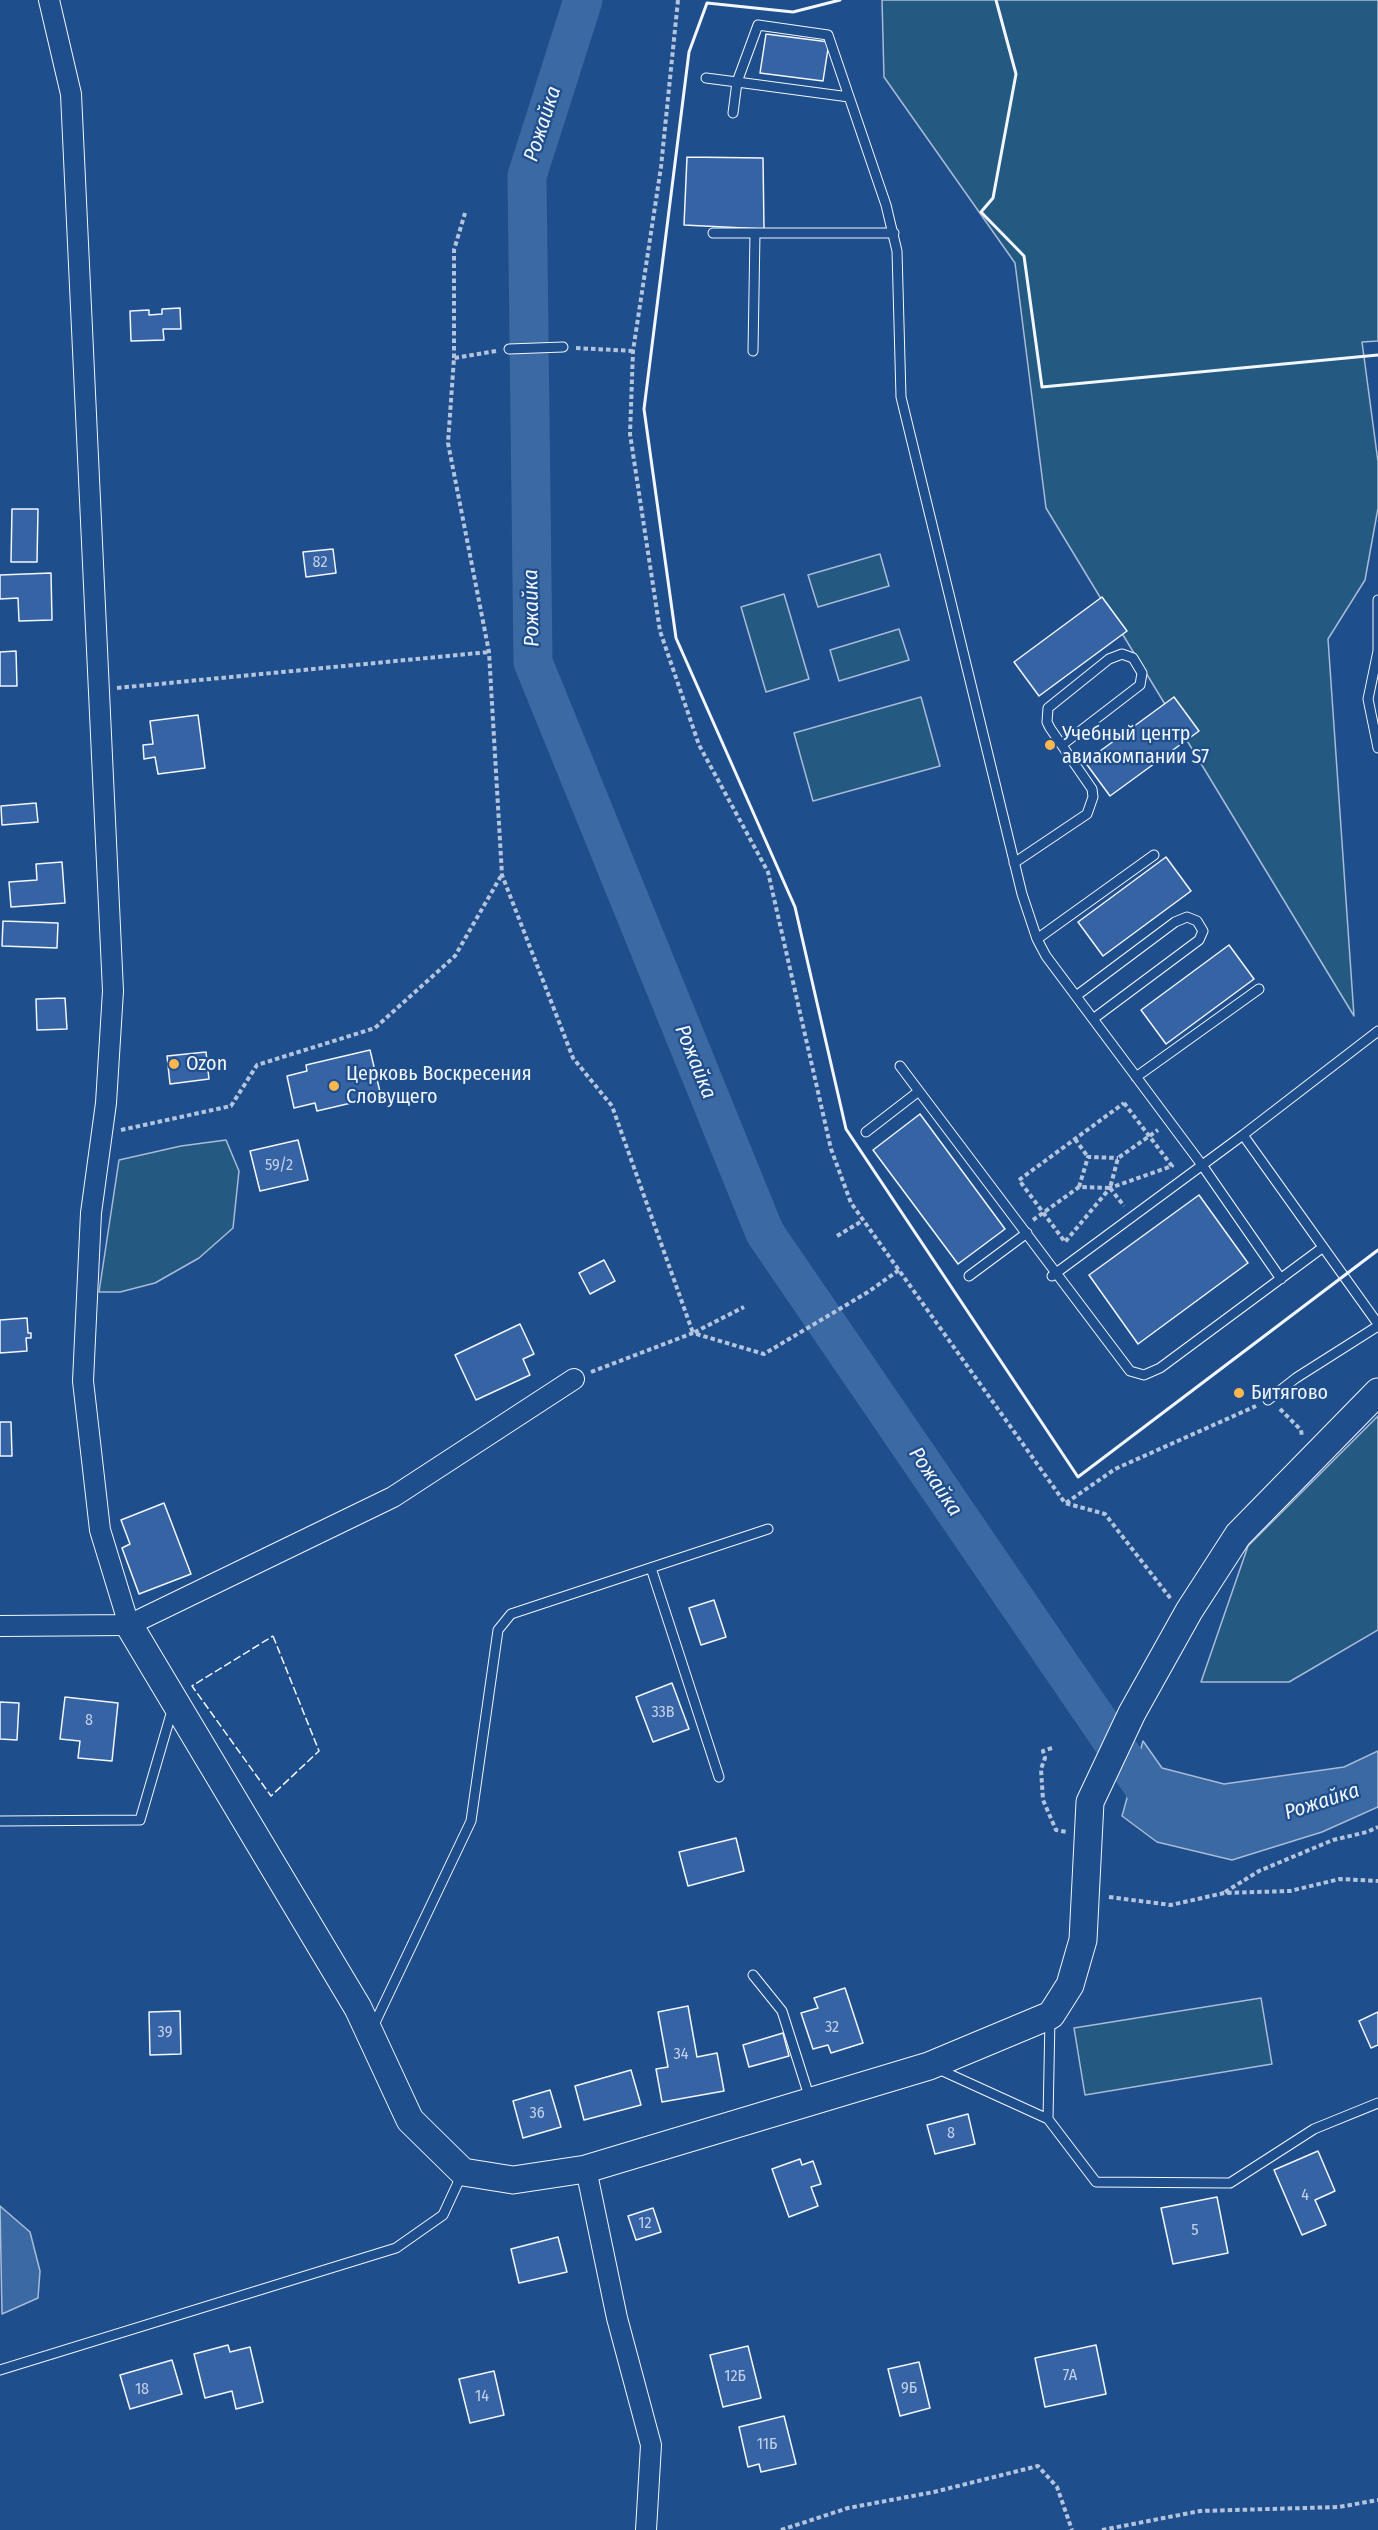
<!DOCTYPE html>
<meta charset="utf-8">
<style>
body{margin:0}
canvas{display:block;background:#1f4e8c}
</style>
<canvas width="1378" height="2530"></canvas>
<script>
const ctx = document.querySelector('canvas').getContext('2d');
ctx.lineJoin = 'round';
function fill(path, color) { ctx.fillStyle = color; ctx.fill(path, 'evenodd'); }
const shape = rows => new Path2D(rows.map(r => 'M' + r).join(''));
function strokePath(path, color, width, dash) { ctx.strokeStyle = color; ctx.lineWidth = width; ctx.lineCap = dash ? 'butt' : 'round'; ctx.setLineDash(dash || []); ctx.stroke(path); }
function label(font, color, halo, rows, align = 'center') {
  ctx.font = font + ' "Fira Sans Condensed",sans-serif'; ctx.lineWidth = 4.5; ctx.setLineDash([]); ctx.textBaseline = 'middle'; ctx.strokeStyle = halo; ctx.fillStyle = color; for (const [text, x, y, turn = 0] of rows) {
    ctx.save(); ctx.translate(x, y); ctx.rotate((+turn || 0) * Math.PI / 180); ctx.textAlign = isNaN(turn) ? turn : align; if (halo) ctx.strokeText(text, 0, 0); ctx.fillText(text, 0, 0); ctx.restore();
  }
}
const green = shape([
 [882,0,1378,0,1378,341,1362,342,1378,462,1378,508,1365,580,1328,639,1354,1016,1046,508,1015,263,884,77,882,0],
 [880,554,889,586,818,607,808,575,880,554],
 [784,594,809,679,766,692,741,607,784,594],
 [899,629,909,660,839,681,830,650,899,629],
 [921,697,940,766,813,801,794,733,921,697],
 [226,1140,239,1171,233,1228,199,1258,155,1283,120,1292,99,1292,119,1160,181,1146,226,1140],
 [1378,1416,1378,1630,1289,1682,1201,1682,1248,1546,1378,1416],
 [1261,1998,1272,2064,1085,2095,1074,2028,1261,1998]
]);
const water = shape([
 [1143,1741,1162,1768,1224,1784,1344,1767,1378,1751,1378,1807,1322,1832,1232,1860,1157,1842,1122,1816,1143,1741],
 [0,2206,30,2232,40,2271,38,2298,2,2314,0,2206]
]);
const river = shape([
 [583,0,527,176,533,662,765,1233,1149,1795,1173,1800]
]);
const building = shape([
 [766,34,829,42,823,81,760,73,766,34],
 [687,157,763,158,764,229,684,225,687,157],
 [180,308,181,329,163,329,164,340,131,341,130,311,149,310,149,315,162,314,162,309,180,308],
 [12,509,38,509,37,562,11,562,12,509],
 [333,549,336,573,306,577,303,552,333,549],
 [51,573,52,620,19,621,18,598,0,599,0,575,51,573],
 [1102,597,1127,631,1039,696,1014,662,1102,597],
 [16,651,17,686,0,686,0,652,16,651],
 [1174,697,1199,731,1110,796,1085,762,1174,697],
 [198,715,205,768,158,774,155,757,144,759,143,745,153,744,150,721,198,715],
 [36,803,38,822,2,825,1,806,36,803],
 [1166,857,1191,891,1103,956,1078,922,1166,857],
 [62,862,65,903,11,907,9,882,37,880,36,864,62,862],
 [3,921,58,923,57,948,2,946,3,921],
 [1229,945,1254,979,1166,1044,1141,1010,1229,945],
 [65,998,67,1029,37,1030,36,999,65,998],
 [370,1050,381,1096,317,1111,315,1103,294,1108,287,1076,307,1071,306,1065,370,1050],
 [206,1052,209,1079,170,1084,167,1056,206,1052],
 [920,1114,1005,1229,958,1264,873,1150,920,1114],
 [298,1140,308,1180,260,1191,250,1151,298,1140],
 [1199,1195,1248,1263,1138,1344,1089,1275,1199,1195],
 [604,1260,615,1281,590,1294,579,1273,604,1260],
 [27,1318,28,1333,31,1333,31,1338,26,1338,27,1351,0,1353,0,1320,27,1318],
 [520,1324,534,1354,523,1359,530,1375,476,1400,455,1355,520,1324],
 [0,1422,11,1422,12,1456,0,1456,0,1422],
 [164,1503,191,1574,139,1594,122,1548,130,1544,121,1520,164,1503],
 [714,1600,726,1637,701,1645,689,1608,714,1600],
 [672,1683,689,1729,653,1742,636,1697,672,1683],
 [65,1697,118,1703,112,1761,78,1758,80,1741,60,1739,65,1697],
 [0,1702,19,1703,17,1740,0,1739,0,1702],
 [736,1838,744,1871,688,1886,679,1852,736,1838],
 [845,1988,863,2043,831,2053,828,2045,813,2049,801,2013,818,2008,814,1998,845,1988],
 [688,2006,697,2057,717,2053,724,2091,662,2102,656,2069,668,2067,658,2012,688,2006],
 [180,2011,181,2054,150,2055,149,2012,180,2011],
 [1378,2012,1378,2045,1371,2048,1359,2021,1378,2012],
 [783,2033,789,2056,749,2067,743,2045,783,2033],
 [631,2070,641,2105,584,2120,575,2086,631,2070],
 [550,2090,561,2127,523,2138,513,2101,550,2090],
 [968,2114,975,2144,935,2154,927,2125,968,2114],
 [1318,2151,1335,2191,1315,2200,1326,2225,1302,2235,1274,2170,1318,2151],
 [800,2159,802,2165,813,2161,821,2184,811,2187,818,2206,789,2217,772,2169,800,2159],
 [1217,2197,1228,2253,1173,2264,1161,2208,1217,2197],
 [653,2208,661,2232,636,2240,628,2216,653,2208],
 [558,2237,567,2272,519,2283,511,2249,558,2237],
 [228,2345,230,2352,250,2347,263,2402,236,2409,232,2391,205,2398,194,2354,228,2345],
 [1096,2345,1106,2394,1045,2407,1035,2358,1096,2345],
 [748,2346,761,2398,723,2407,710,2355,748,2346],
 [172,2360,182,2394,130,2409,120,2375,172,2360],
 [919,2362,930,2408,900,2416,888,2369,919,2362],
 [494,2371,504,2415,470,2423,459,2379,494,2371],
 [784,2416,796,2464,761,2472,759,2464,748,2467,739,2427,784,2416]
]);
const path = shape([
 [678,0,661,167,633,351,630,434,660,631,699,745,768,872,831,1149,851,1203,1065,1503,1105,1514,1171,1599],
 [576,348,633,351],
 [496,351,454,358,448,443,489,652,502,875,573,1058,612,1106,693,1333,744,1307],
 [454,358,454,250,465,213],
 [117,688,489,652],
 [1124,1103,1172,1166,1110,1188,1065,1242,1019,1180,1124,1103],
 [121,1130,231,1106,257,1065,375,1028,455,956,501,876],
 [1075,1139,1088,1157],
 [1079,1187,1088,1157,1118,1158],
 [1110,1188,1124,1206],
 [1033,1220,1079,1187,1110,1188,1118,1158,1158,1130],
 [837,1236,862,1221],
 [591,1372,693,1333,764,1354,868,1292,899,1270],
 [1280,1409,1301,1430,1302,1437],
 [1066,1503,1115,1469,1256,1406],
 [1052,1748,1043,1751,1045,1758,1041,1769,1043,1800,1056,1830,1067,1832],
 [1225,1892,1259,1871,1333,1840,1367,1832,1378,1827],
 [1109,1897,1171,1905,1224,1893,1290,1891,1340,1879,1378,1881],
 [781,2530,848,2508,934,2492,1038,2466,1057,2487,1072,2530],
 [1102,2530,1200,2511,1339,2507,1378,2500]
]);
const lane = shape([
 [706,78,737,82,733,113],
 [849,97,737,82,758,25,828,35,886,205,897,251,901,397,1022,894,1037,939,1046,956,1202,1165,1281,1279],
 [713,233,894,233],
 [509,349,563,347],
 [753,351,755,233],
 [1378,600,1378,650],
 [1378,651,1368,699,1378,748],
 [1014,863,1087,814,1093,797,1092,789,1050,728,1047,722,1048,708,1109,659,1122,654,1133,658,1142,673,1140,685,1062,745],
 [1037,939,1154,855],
 [1076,996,1175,922,1187,917,1197,921,1203,931,1199,940,1093,1019],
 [1378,1031,1243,1135,1378,1324],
 [900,1066,1130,1371,1144,1375,1160,1368,1322,1248],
 [1136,1077,1259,989],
 [866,1132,919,1091],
 [969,1276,1027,1233],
 [1052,1276,1243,1135],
 [1268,1400,1296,1378,1378,1326],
 [651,1568,719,1777],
 [0,1821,140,1820,173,1707],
 [753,1975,782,2011,810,2099],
 [1050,2018,1048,2119,1096,2182,1230,2183,1314,2129,1378,2103],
 [372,2029,471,1821,498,1630,511,1614,768,1529],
 [936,2068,1048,2119],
 [0,2370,396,2248,443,2215,462,2174]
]);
const street = shape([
 [49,0,71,94,113,991,106,1103,91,1213,83,1381,100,1530,129,1625],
 [0,1626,129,1625,393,1497,574,1379],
 [586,2169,617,2318,651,2445,646,2530]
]);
const secondary = shape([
 [129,1625,358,2008,410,2120,463,2172,513,2180,586,2169,929,2066,1051,2015,1070,1985,1083,1940,1090,1802,1132,1713,1189,1611,1238,1535,1378,1392]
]);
const fence = shape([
 [273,1636,319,1751,271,1796,192,1686,273,1636]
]);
const wall = shape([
 [840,0,793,12,707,3,689,52,644,409,676,638,795,907,846,1129,1078,1477,1378,1250],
 [996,0,1016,74,993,198,981,212,1024,256,1042,387,1378,355]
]);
const markers = [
 [1050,745,6,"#ffb74d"],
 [174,1064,6,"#ffb74d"],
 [334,1086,6,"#ffb74d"],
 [1239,1393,6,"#ffb74d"]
];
const numberNames = [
 ["82",320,563],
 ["59/2",279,1166],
 ["33В",663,1713],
 ["8",89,1721],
 ["32",832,2028],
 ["39",165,2033],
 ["34",681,2055],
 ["36",537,2114],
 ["8",951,2134],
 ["4",1305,2196],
 ["12",645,2224],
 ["5",1195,2231],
 ["7А",1070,2376],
 ["12Б",735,2377],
 ["9Б",909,2389],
 ["18",142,2390],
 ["14",482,2397],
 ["11Б",767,2445]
];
const poiNames = [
 ["Учебный центр",1062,734],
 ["авиакомпании S7",1062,757],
 ["Ozon",186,1064],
 ["Церковь Воскресения",346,1074],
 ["Словущего",346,1097],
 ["Битягово",1251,1393]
];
const waterNames = [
 ["Рожайка",543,124,-72],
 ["Рожайка",532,608,-91],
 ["Рожайка",695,1062,68],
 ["Рожайка",935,1482,56],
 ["Рожайка",1322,1802,-18]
];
fill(green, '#245a82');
strokePath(green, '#a8bbd7', 1.5);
fill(water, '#3b69a3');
strokePath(water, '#a8bbd7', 1.5);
strokePath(river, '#3b69a3', 39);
fill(building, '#3563a3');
strokePath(building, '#f2f6ff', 1.5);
strokePath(lane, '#f2f6ff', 11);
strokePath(street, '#f2f6ff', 22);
strokePath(secondary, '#f2f6ff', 29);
strokePath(path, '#b3c4dc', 4, [4.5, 3]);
strokePath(lane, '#1f4e8c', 9);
strokePath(street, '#1f4e8c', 20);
strokePath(secondary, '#1f4e8c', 27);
strokePath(fence, '#f2f6ff', 1.5, [8, 3]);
strokePath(wall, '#f2f6ff', 3);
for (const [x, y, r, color] of markers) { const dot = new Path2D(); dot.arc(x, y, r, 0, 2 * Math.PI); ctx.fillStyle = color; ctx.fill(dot); strokePath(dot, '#1f4e8c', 2); }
label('16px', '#c3d1e8', null, numberNames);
label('20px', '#f2f6ff', '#1f4e8c', poiNames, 'left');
label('italic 21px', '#f2f6ff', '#1f4e8c', waterNames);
</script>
